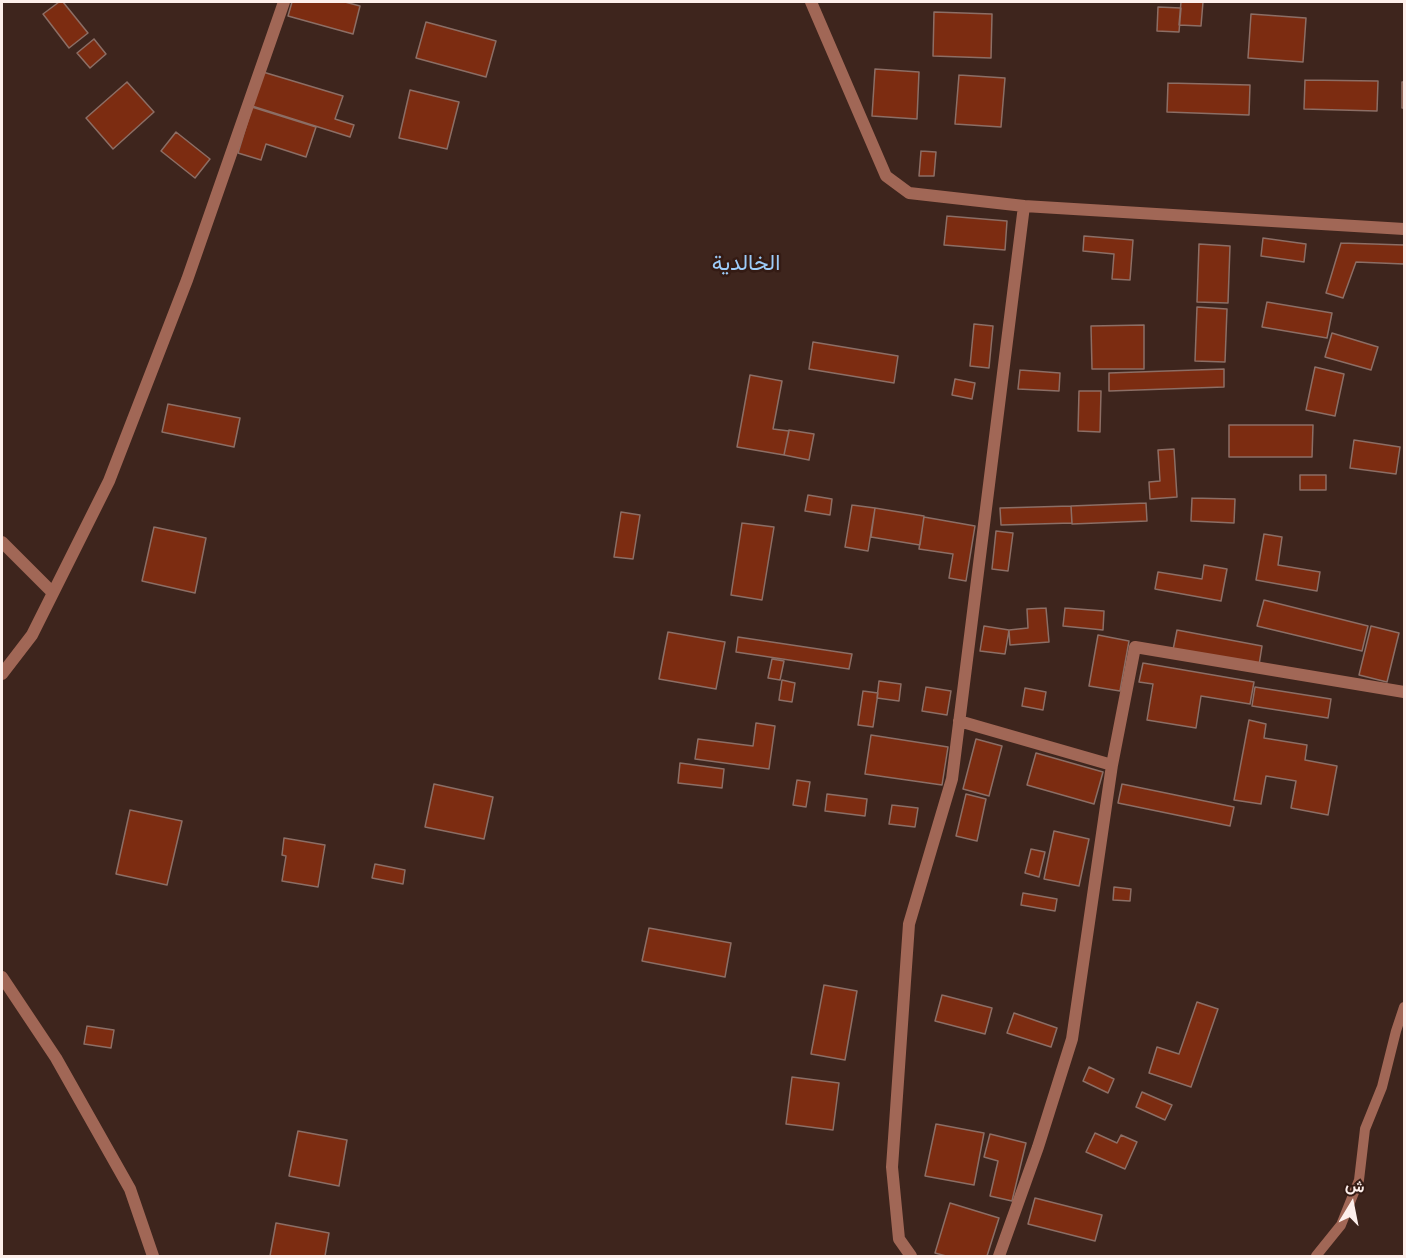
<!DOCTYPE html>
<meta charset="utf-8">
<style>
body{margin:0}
#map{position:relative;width:1406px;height:1258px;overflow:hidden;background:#3e251d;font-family:Karla,Vazirmatn,sans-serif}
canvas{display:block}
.frame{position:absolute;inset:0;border:3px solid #fdefeb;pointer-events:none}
.north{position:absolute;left:1322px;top:1174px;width:60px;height:60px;-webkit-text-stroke:4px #341b14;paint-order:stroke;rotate:10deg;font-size:16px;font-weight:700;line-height:24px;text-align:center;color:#fdefeb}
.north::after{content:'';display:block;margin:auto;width:21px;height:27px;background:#fdefeb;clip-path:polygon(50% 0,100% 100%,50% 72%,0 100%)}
</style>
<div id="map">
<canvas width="1406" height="1258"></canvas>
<div class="frame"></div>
<div class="north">ش</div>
</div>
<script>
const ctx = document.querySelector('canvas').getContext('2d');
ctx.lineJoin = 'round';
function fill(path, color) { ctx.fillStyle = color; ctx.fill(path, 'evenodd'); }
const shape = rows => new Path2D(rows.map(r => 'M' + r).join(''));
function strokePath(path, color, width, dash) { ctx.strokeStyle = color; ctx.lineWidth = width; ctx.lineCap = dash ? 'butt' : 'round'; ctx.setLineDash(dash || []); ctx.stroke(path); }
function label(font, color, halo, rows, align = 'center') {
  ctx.font = font + ' Karla,Vazirmatn,sans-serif'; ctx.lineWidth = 5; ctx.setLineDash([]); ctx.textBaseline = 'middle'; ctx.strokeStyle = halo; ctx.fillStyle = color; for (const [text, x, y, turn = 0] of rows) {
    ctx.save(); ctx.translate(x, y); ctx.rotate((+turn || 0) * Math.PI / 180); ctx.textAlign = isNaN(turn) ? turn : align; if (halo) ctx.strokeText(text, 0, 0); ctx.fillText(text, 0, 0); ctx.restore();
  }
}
const building = shape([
 [59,2,63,2,88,33,69,48,43,14,59,2],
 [292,2,345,2,360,6,353,34,288,16,292,2],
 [1181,2,1203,2,1201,26,1179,25,1181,2],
 [1158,7,1181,8,1179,32,1157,31,1158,7],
 [934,12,992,14,991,58,933,56,934,12],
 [1251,14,1306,18,1303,62,1248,58,1251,14],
 [426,22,496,41,486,77,416,58,426,22],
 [94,39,106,54,90,68,77,53,94,39],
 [875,69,919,72,917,119,872,116,875,69],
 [263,72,343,96,335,119,354,125,350,137,252,106,263,72],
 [959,75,1005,78,1001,127,955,124,959,75],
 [1305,80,1378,81,1377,111,1304,109,1305,80],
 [127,82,154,112,113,149,86,118,127,82],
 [1402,82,1404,82,1404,108,1402,108,1402,82],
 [1168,83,1250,85,1249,115,1167,112,1168,83],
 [410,90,459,102,447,149,399,138,410,90],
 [252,107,316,127,306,157,266,144,261,160,238,153,252,107],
 [176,132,210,159,195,178,161,151,176,132],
 [921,151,936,152,934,176,919,176,921,151],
 [947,216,1007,221,1005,250,944,245,947,216],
 [1084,236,1133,240,1130,280,1112,279,1114,254,1083,251,1084,236],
 [1263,238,1306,244,1304,262,1261,256,1263,238],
 [1341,243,1404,245,1404,264,1356,262,1343,298,1326,293,1341,243],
 [1199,244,1230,246,1228,303,1197,302,1199,244],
 [1267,302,1332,313,1327,338,1262,327,1267,302],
 [1197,307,1227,309,1225,362,1195,361,1197,307],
 [974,324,993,326,989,368,970,366,974,324],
 [1144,325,1144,369,1092,369,1091,326,1144,325],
 [1332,333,1378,347,1371,370,1325,357,1332,333],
 [813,342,898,356,894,383,809,369,813,342],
 [1315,367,1344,374,1335,416,1306,410,1315,367],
 [1224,369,1224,387,1109,391,1109,373,1224,369],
 [1020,370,1060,373,1059,391,1018,389,1020,370],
 [750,375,782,381,773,429,789,431,784,455,737,447,750,375],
 [955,379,975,383,972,399,952,395,955,379],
 [1079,391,1101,391,1100,432,1078,431,1079,391],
 [168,404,240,418,234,447,162,432,168,404],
 [1229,425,1313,425,1312,457,1229,457,1229,425],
 [789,430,814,434,809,460,784,455,789,430],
 [1354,440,1400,447,1396,474,1350,468,1354,440],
 [1174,449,1177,497,1150,499,1149,482,1160,481,1158,450,1174,449],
 [1300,475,1326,475,1326,490,1300,490,1300,475],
 [808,495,832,499,830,515,805,511,808,495],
 [1192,498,1235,499,1234,523,1191,521,1192,498],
 [1146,503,1147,521,1072,524,1071,506,1146,503],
 [852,505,875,508,868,551,845,547,852,505],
 [1071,506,1072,523,1001,525,1000,508,1071,506],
 [875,508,924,516,920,545,871,537,875,508],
 [621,512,640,515,633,559,614,557,621,512],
 [924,517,975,526,966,581,949,578,953,554,919,549,924,517],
 [742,523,774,527,762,600,731,595,742,523],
 [154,527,206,538,195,593,142,581,154,527],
 [996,531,1013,533,1008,571,992,569,996,531],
 [1264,534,1282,537,1278,565,1320,572,1317,591,1256,580,1264,534],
 [1204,565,1227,569,1221,601,1155,589,1158,572,1202,579,1204,565],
 [1264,600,1368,626,1362,651,1257,626,1264,600],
 [1046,608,1049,642,1010,645,1009,630,1028,628,1027,609,1046,608],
 [1065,608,1104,611,1103,630,1063,626,1065,608],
 [984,626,1009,630,1005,654,980,651,984,626],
 [1371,626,1399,633,1387,682,1359,675,1371,626],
 [1177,630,1262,646,1259,665,1173,650,1177,630],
 [668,632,725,642,716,689,659,679,668,632],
 [1098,635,1129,641,1120,691,1089,686,1098,635],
 [738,637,852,654,849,669,736,652,738,637],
 [772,659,784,661,780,680,768,678,772,659],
 [1143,663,1254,682,1250,704,1201,696,1196,728,1147,720,1153,684,1139,682,1143,663],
 [782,680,795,683,792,702,779,700,782,680],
 [879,681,901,684,899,701,877,698,879,681],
 [926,687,951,691,947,715,922,711,926,687],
 [1255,687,1331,699,1328,718,1252,706,1255,687],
 [1025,688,1046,692,1043,710,1022,706,1025,688],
 [863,691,878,693,873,727,858,725,863,691],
 [1249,720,1266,724,1264,738,1307,745,1305,760,1337,766,1328,815,1291,808,1296,781,1266,776,1261,804,1234,800,1249,720],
 [756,723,775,726,769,769,695,759,698,739,753,746,756,723],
 [871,735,948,747,942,785,865,774,871,735],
 [976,739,1002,746,989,796,963,789,976,739],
 [1036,753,1103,772,1094,804,1027,785,1036,753],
 [680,763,724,769,722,788,678,783,680,763],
 [797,780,810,782,806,807,793,805,797,780],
 [434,784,493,797,484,839,425,827,434,784],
 [1122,784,1234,807,1230,826,1118,803,1122,784],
 [827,794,867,799,865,816,825,811,827,794],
 [966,794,986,799,977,841,956,836,966,794],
 [892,805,918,808,915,827,889,824,892,805],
 [130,810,182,821,167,885,116,874,130,810],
 [1054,831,1089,839,1079,886,1044,879,1054,831],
 [284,838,325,845,318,887,282,881,286,856,282,855,284,838],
 [1031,849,1045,852,1039,877,1025,873,1031,849],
 [375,864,405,870,403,884,372,878,375,864],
 [1114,887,1131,889,1130,901,1113,900,1114,887],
 [1023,893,1057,899,1055,911,1021,905,1023,893],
 [649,928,731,943,725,977,642,961,649,928],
 [824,985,857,991,845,1060,811,1054,824,985],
 [942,995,992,1008,985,1034,935,1021,942,995],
 [1197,1002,1218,1009,1191,1087,1149,1073,1157,1047,1179,1054,1197,1002],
 [1014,1013,1057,1028,1051,1047,1007,1033,1014,1013],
 [87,1026,114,1030,111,1048,84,1044,87,1026],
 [1089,1067,1114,1079,1108,1093,1083,1081,1089,1067],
 [792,1077,839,1083,833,1130,786,1124,792,1077],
 [1142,1092,1172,1105,1165,1120,1136,1107,1142,1092],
 [936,1124,984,1133,974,1185,925,1176,936,1124],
 [298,1131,347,1140,339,1186,289,1176,298,1131],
 [1095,1133,1117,1143,1121,1135,1137,1142,1125,1169,1086,1152,1095,1133],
 [990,1134,1026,1143,1012,1201,990,1196,998,1161,984,1157,990,1134],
 [1035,1198,1102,1215,1095,1241,1028,1224,1035,1198],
 [950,1203,999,1218,987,1256,946,1256,935,1253,950,1203],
 [276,1223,329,1233,325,1256,270,1256,276,1223]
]);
const service = shape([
 [1316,1256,1341,1225,1359,1180,1365,1129,1382,1087,1396,1031,1404,1007]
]);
const minor = shape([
 [811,2,886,176,909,193,1024,206,1404,229],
 [2,542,53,593],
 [2,674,32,635,109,481,187,280,284,2],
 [959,721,1112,765],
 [911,1256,899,1239,892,1167,909,924,952,779,1024,206],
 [999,1256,1038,1147,1072,1039,1112,765,1135,647,1404,692]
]);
const tertiary = shape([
 [2,977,56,1058,130,1189,153,1256]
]);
const quarterNames = [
 ["الخالدية",746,264]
];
fill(building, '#7c2c11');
strokePath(building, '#8c6e65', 1.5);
strokePath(service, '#a16756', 10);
strokePath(minor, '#a16756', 12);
strokePath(tertiary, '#a16756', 12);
label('22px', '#9dccf9', '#341b14', quarterNames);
</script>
